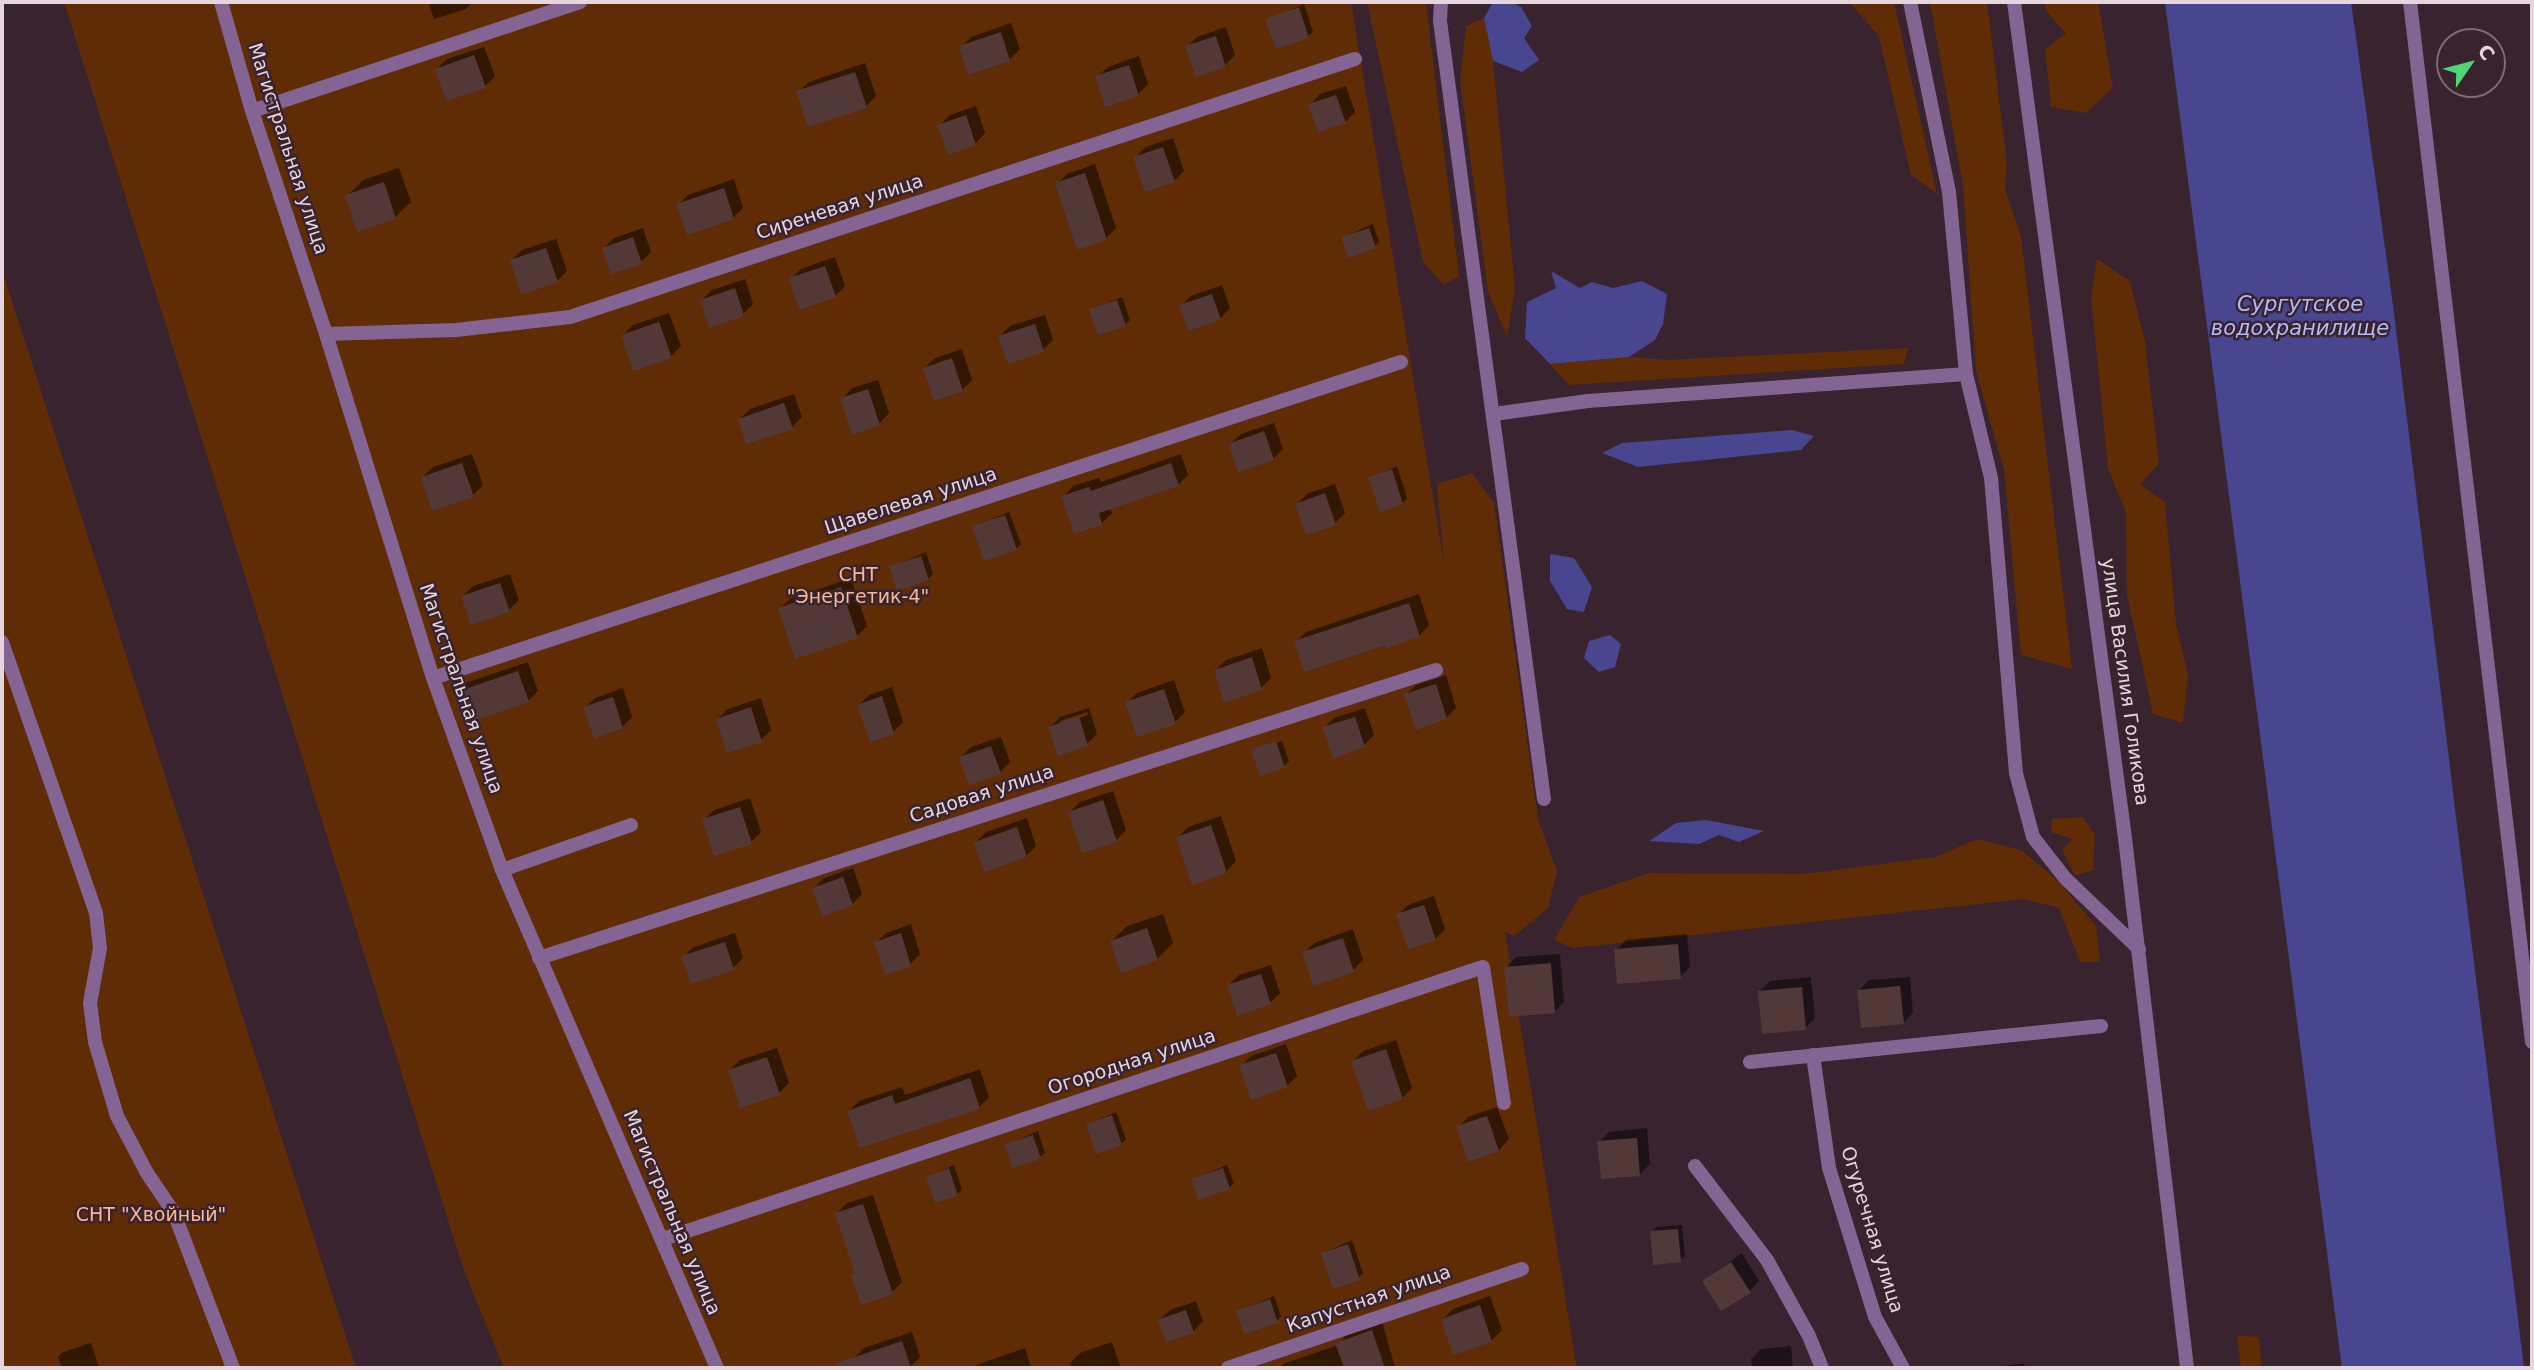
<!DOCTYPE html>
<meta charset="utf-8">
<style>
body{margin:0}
#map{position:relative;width:2534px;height:1370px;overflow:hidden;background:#39232f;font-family:"DejaVu Sans",sans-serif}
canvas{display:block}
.frame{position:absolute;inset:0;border:4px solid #e5d6de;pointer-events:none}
.north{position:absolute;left:2436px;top:28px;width:70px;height:70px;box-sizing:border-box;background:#39232f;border:2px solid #7e6b75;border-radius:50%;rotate:55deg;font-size:19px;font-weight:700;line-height:28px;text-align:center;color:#e5d6de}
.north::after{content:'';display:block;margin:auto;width:24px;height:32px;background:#4fd675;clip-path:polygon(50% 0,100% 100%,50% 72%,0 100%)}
</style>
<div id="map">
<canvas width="2534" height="1370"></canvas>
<div class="frame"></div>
<div class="north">С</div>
</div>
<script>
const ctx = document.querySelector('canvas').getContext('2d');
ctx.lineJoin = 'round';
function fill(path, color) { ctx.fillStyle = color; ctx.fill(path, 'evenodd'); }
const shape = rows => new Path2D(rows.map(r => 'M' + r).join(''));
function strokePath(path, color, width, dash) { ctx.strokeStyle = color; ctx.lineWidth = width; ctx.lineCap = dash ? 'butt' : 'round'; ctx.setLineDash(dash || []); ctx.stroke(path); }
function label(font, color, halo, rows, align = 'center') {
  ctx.font = font + ' "DejaVu Sans",sans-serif'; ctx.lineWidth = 5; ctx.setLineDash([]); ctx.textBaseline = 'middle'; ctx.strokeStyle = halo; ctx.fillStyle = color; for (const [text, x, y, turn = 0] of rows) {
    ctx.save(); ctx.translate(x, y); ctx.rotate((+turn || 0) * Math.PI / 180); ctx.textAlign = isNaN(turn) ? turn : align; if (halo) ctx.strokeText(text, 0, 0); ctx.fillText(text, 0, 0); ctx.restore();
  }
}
const green = shape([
 [64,2,1351,2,1444,563,1437,484,1472,473,1494,503,1538,819,1557,871,1548,908,1514,936,1505,932,1577,1368,504,1368,464,1271],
 [1367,2,1426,2,1459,276,1444,285,1423,262],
 [1849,2,1894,2,1937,194,1911,175,1879,36],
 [1930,2,1987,2,2007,164,2005,190,2021,236,2072,669,2021,655,2004,470,1976,371,1963,186],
 [2044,2,2098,2,2113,88,2086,113,2051,107,2045,49,2066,33,2046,11],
 [1484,18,1493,61,1515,289,1507,336,1488,292,1460,81,1466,26],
 [2097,259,2130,281,2145,341,2159,464,2140,484,2165,502,2176,624,2188,674,2183,723,2153,714,2127,595,2126,512,2108,469,2091,296],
 [2,270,356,1368,2,1368],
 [1908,348,1904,364,1569,385,1550,364,1629,357,1667,360],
 [2083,817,2095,835,2093,870,2075,876,2062,849,2073,839,2051,832,2052,819],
 [1977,839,2021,850,2058,881,2096,926,2100,962,2080,962,2059,908,2024,899,1573,948,1554,940,1579,897,1649,873,1804,874,1935,857],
 [2237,1335,2259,1337,2262,1368,2241,1368]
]);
const water = shape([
 [1493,2,1510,2,1521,7,1532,26,1524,38,1539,60,1522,72,1493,61,1484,18],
 [2165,2,2351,2,2393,305,2524,1368,2342,1368],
 [1551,271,1580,288,1592,282,1613,288,1642,281,1667,294,1663,324,1655,340,1629,357,1550,364,1525,338,1527,302,1556,288],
 [1792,430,1814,436,1801,450,1638,467,1602,453,1622,443],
 [1550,554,1574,558,1592,587,1584,612,1567,609,1550,581],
 [1610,635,1621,644,1615,667,1599,672,1584,658,1589,641],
 [1706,820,1764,831,1739,842,1719,835,1699,844,1649,841,1676,823]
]);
const shadow = shape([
 [428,2,473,2,466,9,434,19],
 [1304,4,1313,32,1308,36,1267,20],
 [1011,23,1020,49,1009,60,961,47,971,37],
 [1226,27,1235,55,1225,65,1187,47,1197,37],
 [484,47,495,76,485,86,437,69,447,59],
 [1139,56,1148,84,1138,94,1097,77,1108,67],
 [865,63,876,96,866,106,798,92,809,82],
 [1346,86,1355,112,1345,122,1310,105,1320,94],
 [976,106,985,133,975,144,940,125,950,115],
 [1173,138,1184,171,1174,181,1135,158,1146,147],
 [1095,164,1116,228,1106,238,1057,184,1067,174],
 [399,168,411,202,395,217,347,196,363,180],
 [734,179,743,208,733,218,678,205,688,195],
 [1373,224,1379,242,1375,247,1343,237],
 [643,228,651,252,641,262,604,248,614,238],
 [556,239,567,271,557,281,512,260,522,250],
 [835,257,845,286,835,296,791,279,801,269],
 [745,279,753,304,743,314,702,300,712,290],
 [1222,285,1230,308,1220,319,1181,306,1191,296],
 [1122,297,1130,320,1125,324,1091,310],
 [669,313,681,346,671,356,623,335,633,325],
 [1045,315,1053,340,1043,350,1000,336,1010,326],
 [962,349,972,380,962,390,925,368,935,358],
 [878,380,889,413,879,424,842,399,852,388],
 [794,394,802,417,792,427,740,419,750,409],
 [1274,423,1283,449,1273,459,1230,444,1241,434],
 [472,454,483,485,473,495,433,509,423,477,433,467],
 [1181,454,1188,475,1178,485,1110,508,1112,513,1102,523,1063,497,1073,486,1099,478,1101,482],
 [1397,466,1407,498,1403,503,1370,478],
 [1335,484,1345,513,1335,523,1297,504,1307,494],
 [1009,512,1021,544,1016,549,974,526],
 [926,552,933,574,928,579,891,567],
 [510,574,519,600,509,610,463,596,473,586],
 [851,578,867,626,857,636,780,609,790,599],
 [1419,594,1429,625,1419,636,1386,643,1296,642,1306,632],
 [1262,648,1271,678,1261,688,1216,670,1226,660],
 [528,662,538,691,528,701,455,693,465,683],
 [1446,675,1456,708,1446,718,1406,695,1416,685],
 [1174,680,1185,712,1175,722,1127,703,1137,693],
 [892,687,903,722,893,732,859,705,869,695],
 [623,688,632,717,622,727,585,708,595,698],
 [761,698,771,730,761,740,718,719,728,709],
 [1089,708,1097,734,1087,744,1050,727,1060,717],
 [1087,712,1088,715,1060,725,1060,721],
 [1365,708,1374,735,1364,745,1324,728,1334,718],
 [1001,737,1010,762,1000,772,961,757,971,747],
 [1282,741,1289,761,1284,766,1253,750],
 [1113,791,1126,830,1116,840,1070,812,1080,802],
 [750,798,761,832,751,842,704,820,714,810],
 [1221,816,1236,861,1226,872,1178,837,1188,827],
 [1027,818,1036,846,1026,856,976,842,986,832],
 [853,868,862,894,852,904,814,888,824,878],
 [1434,896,1445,929,1435,939,1398,915,1408,905],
 [1163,914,1173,943,1157,959,1112,941,1127,926],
 [911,924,920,954,910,964,876,943,886,933],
 [1353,929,1363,960,1353,970,1304,953,1314,943],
 [735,933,743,958,733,968,683,957,694,947],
 [1687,934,1690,967,1680,977,1616,950,1626,940],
 [1560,954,1564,1002,1554,1012,1506,968,1516,957],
 [1271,965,1280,993,1270,1003,1229,985,1239,975],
 [1811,977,1815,1018,1805,1028,1760,991,1770,981],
 [1910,977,1913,1013,1903,1023,1859,990,1869,980],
 [1396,1040,1412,1088,1402,1098,1353,1061,1363,1051],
 [1286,1044,1297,1076,1287,1086,1241,1066,1251,1056],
 [777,1048,789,1083,779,1093,730,1070,740,1060],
 [980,1069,989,1097,979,1107,849,1111,859,1101,902,1087,905,1095],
 [1497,1107,1509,1139,1499,1150,1469,1159,1458,1127,1468,1117],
 [1116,1112,1126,1139,1121,1144,1088,1124],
 [1647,1128,1650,1164,1640,1174,1599,1142,1609,1132],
 [1038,1131,1045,1153,1040,1157,1007,1145],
 [954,1165,962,1190,957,1194,928,1177],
 [1227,1165,1234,1183,1229,1188,1193,1179],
 [873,1195,902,1282,892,1292,853,1276,857,1272,837,1213,847,1203],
 [1682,1225,1685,1256,1680,1260,1652,1232,1656,1227],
 [1352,1240,1363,1273,1359,1278,1323,1253],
 [1742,1253,1759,1281,1749,1291,1704,1281],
 [1274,1296,1281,1316,1277,1321,1238,1312],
 [1490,1296,1502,1330,1492,1340,1454,1353,1443,1319,1453,1309],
 [1196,1301,1203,1321,1193,1332,1159,1320,1170,1310],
 [1382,1321,1395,1368,1279,1368,1283,1364,1338,1345,1348,1333],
 [912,1332,920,1357,910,1367,858,1368,854,1358,864,1348],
 [1112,1342,1121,1368,1072,1368,1070,1363,1080,1353],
 [91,1343,99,1368,62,1368,58,1357,63,1352],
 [1791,1346,1793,1368,1752,1368,1751,1359,1761,1349],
 [1025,1348,1031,1368,968,1368],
 [2024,1363,2025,1368,1991,1368]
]);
const building = shape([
 [1299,7,1309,38,1276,49,1265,19],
 [1001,32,1010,61,968,75,959,46],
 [1216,36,1226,67,1196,77,1185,46],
 [474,55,486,88,446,101,435,69],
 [1129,65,1139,96,1105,107,1095,76],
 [855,72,867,108,808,127,796,91],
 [1336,95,1346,123,1318,132,1308,104],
 [966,115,976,145,948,155,937,125],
 [1163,147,1175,182,1145,192,1133,157],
 [1085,173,1107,240,1077,250,1055,183],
 [384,182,396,219,357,232,345,195],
 [724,188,734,219,687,235,676,204],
 [1369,228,1376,248,1348,258,1341,237],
 [633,237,642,264,611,274,602,248],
 [546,248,558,282,521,295,510,260],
 [825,266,836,297,799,310,789,278],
 [735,288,744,316,709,328,700,300],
 [1212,294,1221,320,1188,331,1179,305],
 [1117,300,1126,326,1098,335,1089,309],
 [659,322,672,358,633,371,621,335],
 [1035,324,1044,352,1008,364,998,336],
 [952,358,963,391,934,401,923,368],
 [868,389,880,425,852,435,840,398],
 [784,403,793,429,746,444,738,419],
 [1264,431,1274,460,1238,472,1228,444],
 [462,463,474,497,432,511,421,477],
 [1171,463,1179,486,1099,513,1102,525,1074,534,1061,496,1089,487,1091,491],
 [1392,469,1403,504,1380,512,1368,477],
 [1325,493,1336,525,1306,535,1295,504],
 [1005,515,1017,550,984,561,972,526],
 [921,556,929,580,897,591,889,566],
 [500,583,510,612,471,625,461,596],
 [841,587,858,638,795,659,778,608],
 [1409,603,1420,637,1386,648,1385,645,1304,672,1294,641],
 [1252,657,1262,690,1224,703,1214,670],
 [518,671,529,702,464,724,453,693],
 [1436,684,1447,719,1416,730,1404,694],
 [1164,689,1176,724,1137,737,1125,702],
 [882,696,894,734,870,742,857,705],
 [613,697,623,728,594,738,583,707],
 [751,707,762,742,727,753,716,719],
 [1079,716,1088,746,1058,756,1048,727],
 [1355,717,1365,747,1333,758,1322,727],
 [1276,741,1285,768,1260,776,1251,749],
 [991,746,1001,774,969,785,959,757],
 [1103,800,1117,842,1082,853,1068,812],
 [740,807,752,844,714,856,702,819],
 [1211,825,1227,873,1192,885,1176,837],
 [1017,827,1027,857,984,872,974,842],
 [843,877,853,906,822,916,812,888],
 [1424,905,1436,940,1408,949,1396,914],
 [1147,928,1158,960,1121,973,1110,941],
 [901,933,911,966,885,975,874,942],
 [1343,938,1354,972,1313,986,1302,952],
 [725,942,734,970,691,984,681,956],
 [1678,944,1681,979,1617,984,1614,949],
 [1551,963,1555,1013,1509,1017,1504,967],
 [1261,974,1271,1004,1237,1016,1227,985],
 [1900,986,1904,1024,1861,1028,1857,990],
 [1802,987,1806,1030,1762,1034,1758,991],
 [1386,1049,1403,1099,1368,1111,1351,1061],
 [1276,1053,1288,1087,1251,1100,1239,1065],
 [767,1057,780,1095,740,1108,728,1070],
 [970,1078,980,1109,860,1148,847,1111,892,1095,895,1104],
 [1112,1115,1122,1145,1096,1154,1086,1124],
 [1487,1116,1499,1151,1468,1162,1456,1126],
 [1033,1135,1041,1159,1012,1168,1005,1144],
 [1637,1138,1640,1176,1601,1179,1597,1141],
 [949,1168,958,1196,935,1203,926,1177],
 [1223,1168,1230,1189,1198,1200,1191,1179],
 [863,1204,893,1294,861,1305,851,1275,855,1274,835,1213],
 [1678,1229,1681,1262,1653,1265,1650,1231],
 [1348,1244,1360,1280,1333,1289,1321,1253],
 [1731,1262,1751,1293,1721,1311,1702,1281],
 [1270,1299,1278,1323,1244,1334,1236,1311],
 [1480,1305,1492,1342,1453,1355,1441,1319],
 [1186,1310,1194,1333,1166,1342,1157,1320],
 [1372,1330,1385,1368,1344,1368,1335,1343],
 [902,1341,911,1368,834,1368,834,1364]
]);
const lane = shape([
 [1441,2,1440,21,1544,799],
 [1910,2,1949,192,1966,374,1991,478,2016,773,2033,837,2065,878,2139,949],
 [2410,2,2532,1042],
 [1494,414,1588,401,1966,374],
 [2,642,96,913,100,948,90,1003,95,1042,117,1116,147,1173,174,1213,233,1368],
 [502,870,631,825],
 [1750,1062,2101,1026],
 [1695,1166,1767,1260,1809,1336,1822,1368]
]);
const street = shape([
 [221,2,252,111,326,334,433,678,502,870,717,1368],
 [2014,2,2125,838,2187,1368],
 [252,111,580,2],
 [326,334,456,330,570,317,1355,59],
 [433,678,1401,362],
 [539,958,1436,670],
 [1813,1055,1829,1168,1875,1317,1903,1368],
 [663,1239,1483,967,1504,1103],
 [1228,1368,1522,1269]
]);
const streetNames = [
 ["Магистральная улица",287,149,72],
 ["Сиреневая улица",840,208,-18],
 ["Щавелевая улица",911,502,-18],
 ["улица Василия Голикова",2124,682,82],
 ["Магистральная улица",460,689,71],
 ["Садовая улица",982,795,-18],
 ["Огородная улица",1132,1063,-18],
 ["Магистральная улица",671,1213,67],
 ["Огуречная улица",1871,1230,73],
 ["Капустная улица",1369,1300,-19]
];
const parkNames = [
 ["СНТ",858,576],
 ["\"Энергетик-4\"",858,598],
 ["СНТ \"Хвойный\"",151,1216]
];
const waterNames = [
 ["Сургутское",2300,306],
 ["водохранилище",2300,330]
];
fill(green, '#5f2c05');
fill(water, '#47468f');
fill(shadow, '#0007');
fill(building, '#533838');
strokePath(lane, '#836493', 14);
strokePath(street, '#836493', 14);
label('19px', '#e5d6de', '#39232f', streetNames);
label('19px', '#f7b993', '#39232f', parkNames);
label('italic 21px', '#b4b8f7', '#39232f', waterNames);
</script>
